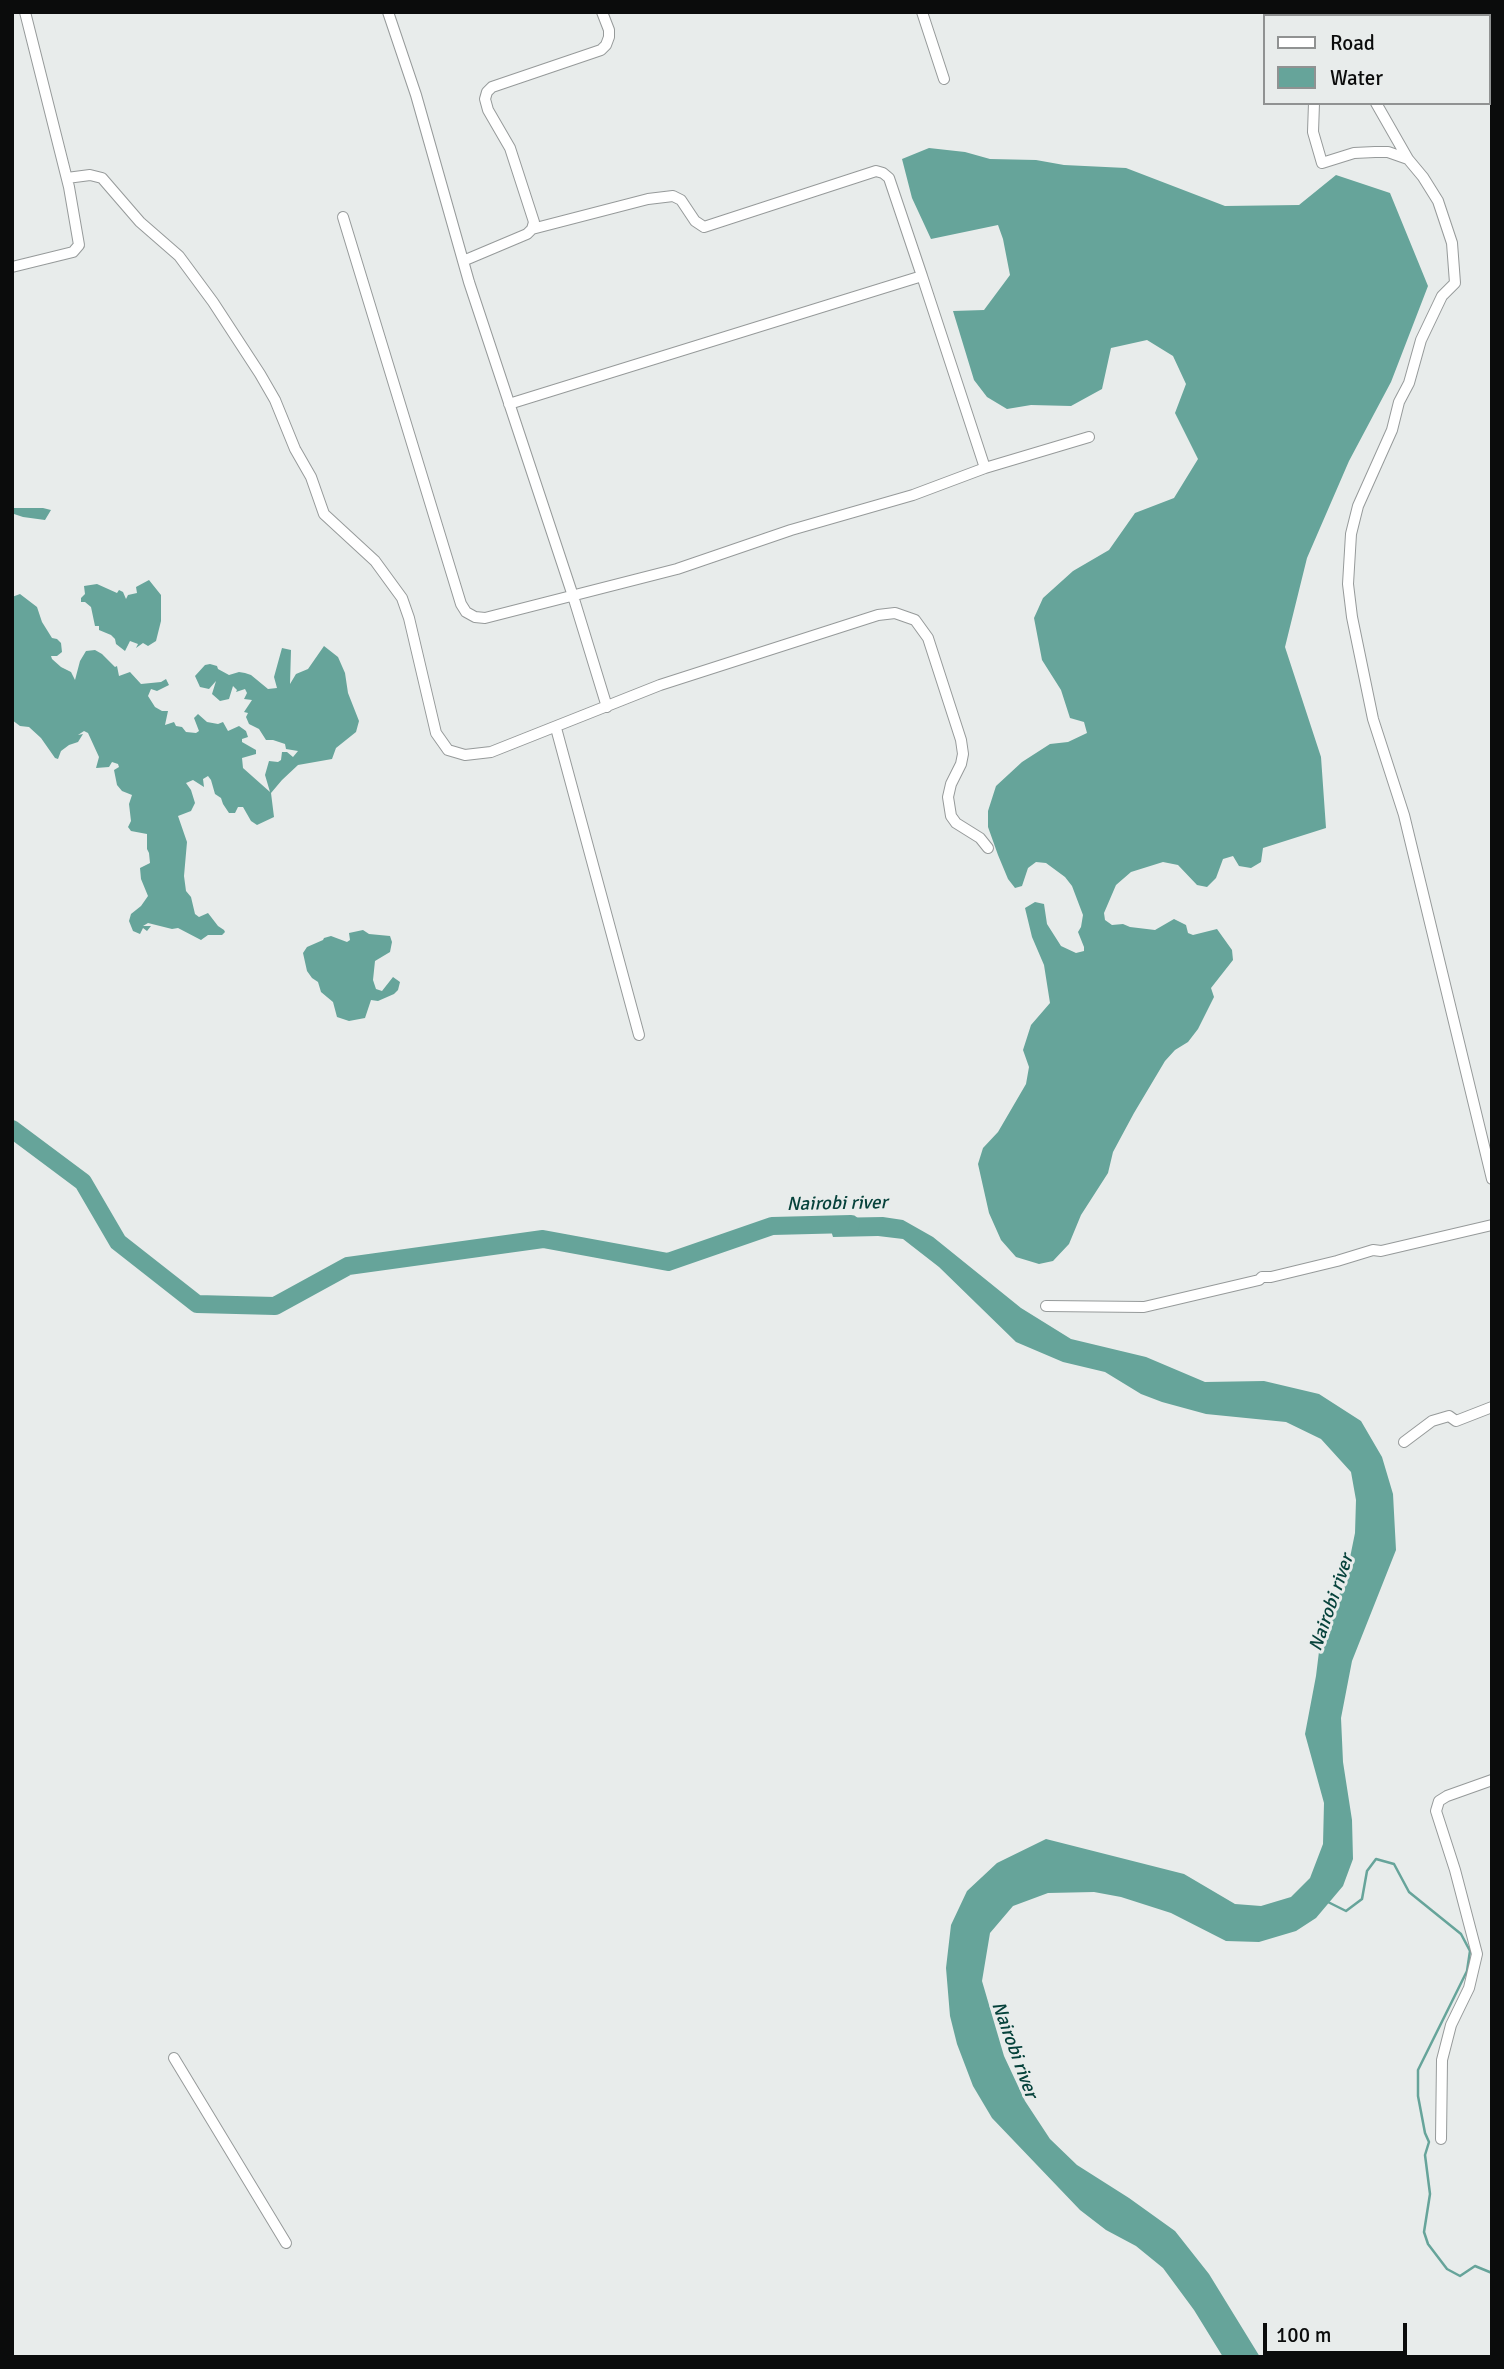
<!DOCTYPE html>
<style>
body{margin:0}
#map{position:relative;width:1504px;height:2369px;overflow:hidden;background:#e8eceb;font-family:Signika,sans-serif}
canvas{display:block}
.frame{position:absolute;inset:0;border:14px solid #0b0c0c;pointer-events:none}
.legend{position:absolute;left:1263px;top:14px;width:228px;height:91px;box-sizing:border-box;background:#e8eceb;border:2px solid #909292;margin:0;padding:9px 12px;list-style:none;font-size:21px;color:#0b0c0c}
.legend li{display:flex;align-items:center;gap:14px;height:35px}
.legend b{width:35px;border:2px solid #909292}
.scale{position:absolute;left:1263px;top:2323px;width:144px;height:32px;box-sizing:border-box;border:4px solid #0b0c0c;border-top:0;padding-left:9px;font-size:21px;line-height:24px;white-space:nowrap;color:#0b0c0c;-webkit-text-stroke:5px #e8eceb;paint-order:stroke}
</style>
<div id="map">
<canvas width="1504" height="2369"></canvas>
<div class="frame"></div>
<ul class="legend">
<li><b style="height:9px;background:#fff"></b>Road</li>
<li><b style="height:19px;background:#66a49a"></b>Water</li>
</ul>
<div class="scale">100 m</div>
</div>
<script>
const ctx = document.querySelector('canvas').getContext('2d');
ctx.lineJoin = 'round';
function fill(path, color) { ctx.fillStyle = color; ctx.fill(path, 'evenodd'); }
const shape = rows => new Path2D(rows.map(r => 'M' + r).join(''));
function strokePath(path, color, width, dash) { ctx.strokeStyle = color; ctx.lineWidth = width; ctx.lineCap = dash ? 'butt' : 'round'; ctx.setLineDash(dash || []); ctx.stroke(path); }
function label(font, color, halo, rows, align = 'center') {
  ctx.font = font + ' Signika,sans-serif'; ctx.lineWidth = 6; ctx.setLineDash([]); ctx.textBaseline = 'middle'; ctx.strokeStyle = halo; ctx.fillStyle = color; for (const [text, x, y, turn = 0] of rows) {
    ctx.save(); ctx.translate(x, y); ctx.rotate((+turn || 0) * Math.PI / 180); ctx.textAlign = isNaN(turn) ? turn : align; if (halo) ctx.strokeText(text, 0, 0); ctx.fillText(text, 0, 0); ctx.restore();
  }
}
const water = shape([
 [929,148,965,152,990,159,1036,160,1064,165,1126,168,1225,206,1299,205,1336,175,1390,193,1428,286,1391,382,1349,461,1307,558,1285,647,1321,757,1326,828,1263,848,1261,862,1251,868,1239,866,1233,856,1223,859,1216,878,1207,887,1197,885,1178,865,1163,862,1131,872,1116,885,1104,913,1105,920,1112,925,1123,924,1130,927,1155,930,1174,919,1186,925,1188,933,1193,935,1217,929,1232,950,1233,960,1211,988,1214,997,1198,1029,1188,1042,1175,1050,1165,1061,1134,1113,1113,1152,1108,1173,1081,1215,1069,1244,1053,1261,1039,1264,1016,1257,1001,1240,989,1213,978,1164,983,1148,998,1132,1026,1084,1029,1067,1023,1050,1031,1025,1050,1003,1044,965,1032,937,1025,908,1035,902,1044,904,1047,924,1061,946,1076,953,1084,951,1084,947,1078,932,1081,927,1083,915,1072,886,1065,877,1046,863,1036,862,1028,868,1022,886,1015,888,1008,879,998,855,988,827,988,811,996,786,1022,762,1050,744,1068,742,1087,733,1084,722,1070,718,1061,690,1042,660,1034,618,1043,598,1073,571,1109,550,1135,513,1174,498,1198,459,1175,413,1186,384,1173,356,1147,340,1111,348,1102,389,1071,406,1031,405,1007,409,987,397,974,380,953,311,984,310,1010,275,1003,239,998,225,931,239,912,198,902,159],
 [14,508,43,508,51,510,45,520,23,517,14,514,12,512],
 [149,580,161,595,161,621,156,641,148,646,143,643,136,648,138,644,130,641,125,651,116,644,115,639,111,635,99,630,99,626,95,626,91,607,85,602,81,602,81,598,85,594,84,586,97,584,117,593,119,590,123,592,126,599,128,595,137,593,136,587],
 [20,594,37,607,42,622,52,638,57,639,61,643,62,652,57,656,51,656,52,659,61,667,71,672,75,680,80,661,86,651,95,650,102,654,115,667,117,666,119,676,130,672,141,684,161,682,166,679,169,685,157,691,151,689,148,696,155,707,162,711,168,711,165,725,174,722,176,726,182,727,186,732,196,733,199,731,194,718,198,714,207,722,218,724,223,722,228,731,239,726,246,731,248,737,242,739,242,742,256,750,256,754,242,758,243,768,270,792,265,775,269,761,278,762,281,760,282,752,287,752,293,757,298,751,286,749,285,744,273,740,266,740,259,729,249,724,246,717,248,713,244,712,252,700,244,699,247,693,245,689,236,692,237,690,233,686,229,699,220,701,212,694,216,681,209,689,200,687,195,676,205,665,210,664,217,666,218,669,229,675,239,672,245,673,251,675,268,689,277,688,274,677,282,648,291,650,290,684,296,674,308,669,324,646,338,657,345,673,348,693,359,721,356,732,336,748,332,759,298,765,282,780,271,793,274,817,257,825,251,821,243,807,238,807,235,813,229,813,223,804,221,798,215,794,211,780,208,776,203,779,204,787,193,780,186,783,191,790,195,803,191,811,178,816,187,842,184,876,186,891,191,897,195,914,199,917,208,913,218,926,224,930,225,932,222,935,208,935,201,940,178,928,172,929,148,923,143,926,151,926,147,931,143,928,140,934,133,931,129,921,131,914,141,906,148,896,141,879,140,868,150,863,149,853,147,849,147,834,131,831,128,827,131,821,129,804,132,795,122,791,117,785,114,770,119,767,118,764,112,762,109,767,96,768,99,757,88,733,84,731,78,735,83,734,78,742,69,745,61,751,58,759,55,758,41,738,29,727,20,726,12,720,12,597],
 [363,930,369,934,390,936,392,942,390,952,375,961,373,980,376,989,382,991,393,977,400,982,398,990,394,994,378,1001,371,1000,365,1018,349,1021,337,1017,333,1002,321,992,318,982,312,978,307,971,303,953,307,947,323,940,324,938,331,936,347,942,350,940,349,933],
 [883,1217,903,1220,933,1237,1021,1308,1071,1339,1146,1357,1205,1382,1264,1381,1319,1394,1361,1421,1382,1457,1393,1494,1396,1550,1352,1661,1341,1718,1343,1762,1352,1820,1353,1859,1343,1886,1316,1918,1296,1931,1259,1942,1226,1941,1171,1913,1121,1897,1094,1892,1048,1893,1013,1906,990,1933,982,1981,1004,2056,1025,2101,1050,2139,1077,2165,1129,2198,1175,2231,1209,2274,1260,2357,1223,2357,1194,2310,1163,2268,1136,2246,1106,2230,1080,2210,992,2118,973,2086,957,2044,950,2016,946,1968,951,1925,967,1891,997,1863,1046,1839,1184,1874,1235,1904,1261,1906,1291,1897,1310,1878,1323,1844,1324,1803,1305,1734,1316,1676,1323,1619,1344,1587,1355,1533,1356,1500,1351,1472,1321,1439,1286,1422,1206,1414,1162,1402,1141,1394,1105,1372,1063,1362,1016,1342,939,1267,903,1239,878,1236,833,1237,827,1218]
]);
const stream = shape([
 [1328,1902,1346,1911,1362,1899,1367,1871,1376,1859,1394,1864,1409,1892,1461,1934,1470,1951,1467,1971,1418,2070,1418,2096,1425,2133,1429,2142,1425,2155,1430,2194,1424,2232,1428,2244,1447,2269,1460,2276,1475,2266,1492,2273]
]);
const river = shape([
 [12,1129,83,1182,118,1242,197,1304,275,1306,348,1266,543,1239,668,1262,772,1226,851,1224]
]);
const street = shape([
 [388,12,416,95,469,282,573,596,607,707],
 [922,12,944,79],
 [1304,12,1305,16],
 [1321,12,1323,16],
 [1314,103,1313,132,1322,163,1354,153,1375,152,1388,152,1408,159,1423,177,1438,201,1452,243,1455,283,1442,296,1421,340,1409,383,1399,402,1392,430,1358,506,1351,534,1348,584,1352,617,1373,719,1404,815,1492,1179],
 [1376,103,1408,159],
 [67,178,90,175,102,178,140,222,179,256,213,302,260,374,275,400,295,449,311,477,324,514,375,561,402,598,409,618,436,733,448,750,465,755,491,752,660,685,878,615,895,613,915,620,928,638,961,740,963,754,961,764,951,784,948,797,951,816,956,823,980,838,988,848],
 [343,217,461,604,466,612,475,617,485,618,677,569,791,530,913,495,985,468,1089,437],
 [532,229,648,199,673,196,681,200,695,221,704,227,876,171,883,173,889,178,922,276],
 [463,261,527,234,532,229,534,222,510,148,488,110,485,99,487,92,492,87,601,50,606,45,609,37,609,30,602,12],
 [12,267,73,252,79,245,69,187,25,12],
 [509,404,922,276,985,468],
 [556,728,639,1035],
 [1046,1306,1144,1307,1259,1280,1262,1277,1271,1277,1337,1261,1373,1250,1381,1251,1492,1225],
 [1404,1442,1432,1421,1449,1416,1456,1421,1492,1407],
 [174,2058,286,2243],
 [1441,2139,1442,2060,1451,2025,1469,1988,1477,1954,1455,1870,1436,1811,1439,1801,1447,1796,1492,1780]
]);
const waterNames = [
 ["Nairobi river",837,1204,-1],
 ["Nairobi river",1332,1603,-71],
 ["Nairobi river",1014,2050,70]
];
fill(water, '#66a49a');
strokePath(stream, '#66a49a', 2.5);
strokePath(river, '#66a49a', 18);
strokePath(street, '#969a9a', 12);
strokePath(street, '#fff', 10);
label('italic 19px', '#06423b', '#e8eceb', waterNames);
</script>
